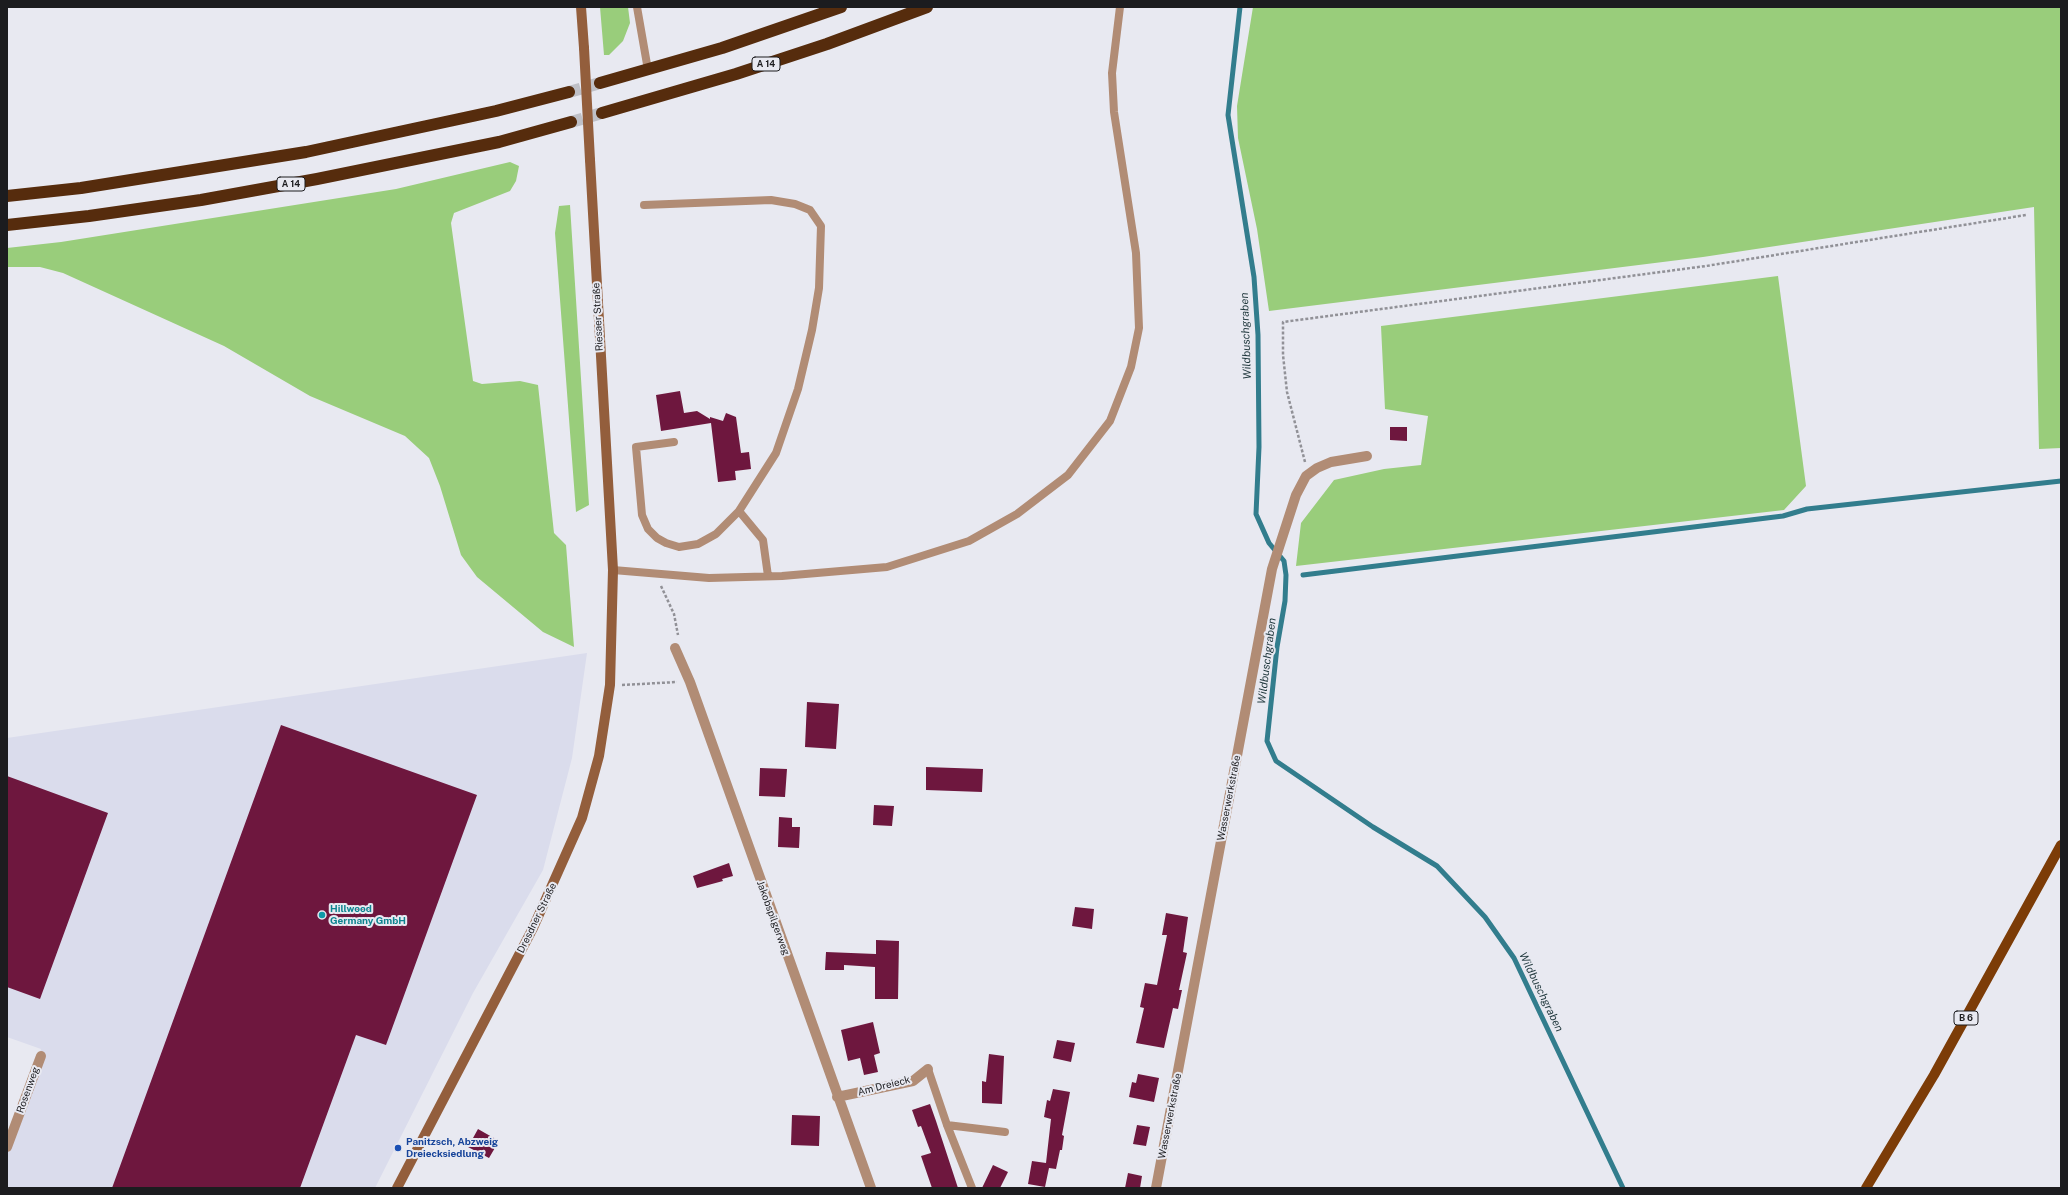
<!DOCTYPE html>
<meta charset="utf-8">
<style>
body{margin:0}
#map{position:relative;width:2068px;height:1195px;overflow:hidden;background:#e8e9f1;font-family:"Public Sans",sans-serif}
canvas{display:block}
.frame{position:absolute;inset:0;border:8px solid #1c1c1f;pointer-events:none}
</style>
<div id="map">
<canvas width="2068" height="1195"></canvas>
<div class="frame"></div>
</div>
<script>
const ctx = document.querySelector('canvas').getContext('2d');
ctx.lineJoin = 'round';
function fill(path, color) { ctx.fillStyle = color; ctx.fill(path, 'evenodd'); }
const shape = rows => new Path2D(rows.map(r => 'M' + r).join(''));
function strokePath(path, color, width, dash) { ctx.strokeStyle = color; ctx.lineWidth = width; ctx.lineCap = dash ? 'butt' : 'round'; ctx.setLineDash(dash || []); ctx.stroke(path); }
function label(font, color, halo, rows, align = 'center') {
  ctx.font = font + ' "Public Sans",sans-serif'; ctx.lineWidth = 4; ctx.setLineDash([]); ctx.textBaseline = 'middle'; ctx.strokeStyle = halo; ctx.fillStyle = color; for (const [text, x, y, turn = 0] of rows) {
    ctx.save(); ctx.translate(x, y); ctx.rotate((+turn || 0) * Math.PI / 180); ctx.textAlign = isNaN(turn) ? turn : align; if (halo) ctx.strokeText(text, 0, 0); ctx.fillText(text, 0, 0); ctx.restore();
  }
}
const built = shape([
 [587,653,572,758,543,870,473,993,375,1188,7,1188,7,1142,41,1049,7,1037,7,738]
]);
const green = shape([
 [600,7,628,7,630,23,623,41,609,55,604,55],
 [1253,7,2061,7,2061,448,2039,449,2034,207,1703,257,1269,311,1257,229,1238,138,1237,106],
 [510,162,519,166,516,181,510,191,454,213,451,223,473,381,482,384,520,381,538,385,554,533,566,545,574,647,543,632,477,577,461,555,440,486,429,458,405,436,310,396,224,346,63,273,40,267,7,267,7,248,61,242,396,189],
 [570,205,589,505,576,512,555,233,559,206],
 [1778,276,1806,486,1784,510,1296,566,1301,523,1334,480,1384,469,1421,465,1428,416,1385,409,1381,326]
]);
const stream = shape([
 [1240,7,1228,115,1254,277,1258,335,1259,447,1256,514,1269,543,1284,561,1286,575,1285,601,1277,647,1267,741,1276,761,1373,827,1437,866,1485,917,1514,958,1623,1188],
 [1303,575,1783,516,1807,509,2061,481]
]);
const building = shape([
 [680,391,684,413,697,411,710,419,710,417,723,421,726,413,736,417,741,453,749,452,751,469,735,471,736,480,718,482,711,423,661,431,656,395],
 [1390,427,1407,427,1407,441,1390,440],
 [807,702,839,704,836,749,805,747],
 [281,725,477,795,386,1045,356,1035,300,1188,112,1188],
 [926,767,983,769,982,792,926,790],
 [760,768,787,769,785,797,759,796],
 [7,776,108,813,40,999,7,987],
 [874,805,894,806,892,826,873,825],
 [779,817,792,818,792,827,800,827,799,848,778,847],
 [729,863,733,876,722,879,723,881,697,888,693,876],
 [1075,907,1094,909,1092,929,1072,926],
 [1166,913,1188,917,1183,952,1187,953,1179,990,1182,990,1178,1009,1173,1008,1164,1048,1136,1043,1144,1008,1140,1007,1145,983,1157,985,1167,935,1162,935],
 [876,940,899,941,898,999,875,999,875,967,844,965,844,970,825,970,826,952,876,954],
 [873,1022,880,1053,874,1055,878,1072,864,1075,860,1058,848,1061,841,1030],
 [1057,1040,1075,1043,1071,1062,1053,1058],
 [989,1054,1004,1056,1002,1104,982,1103,982,1081,986,1082],
 [1138,1074,1159,1078,1154,1102,1129,1097,1132,1082,1136,1083],
 [1053,1089,1070,1092,1062,1135,1064,1136,1062,1150,1060,1150,1056,1169,1049,1168,1045,1187,1028,1184,1032,1161,1046,1163,1051,1119,1044,1117,1047,1100,1050,1101],
 [930,1104,936,1121,958,1188,932,1188,921,1156,931,1153,921,1126,918,1127,912,1110],
 [792,1115,820,1116,819,1146,791,1145],
 [1137,1125,1150,1127,1146,1146,1133,1144],
 [478,1129,499,1141,489,1158,468,1147],
 [993,1165,1008,1172,1000,1188,982,1188],
 [1128,1173,1142,1176,1140,1188,1125,1188]
]);
const motorwayTunnel = shape([
 [569,92,600,83],
 [571,122,602,113]
]);
const path = shape([
 [1305,462,1287,392,1283,355,1283,322,1706,266,2026,215],
 [661,586,674,614,678,635],
 [622,685,677,682]
]);
const service = shape([
 [637,7,648,70],
 [644,205,771,200,795,204,810,210,821,226,819,288,812,330,798,389,776,453,739,511],
 [674,442,636,447,642,515,648,529,657,538,666,543,679,547,698,544,716,534,739,511,763,540,768,576],
 [613,570,709,578,782,576,887,567,969,541,1017,514,1068,475,1110,421,1131,367,1139,328,1136,253,1114,112,1112,73,1120,7],
 [928,1069,947,1125,972,1188],
 [947,1125,1005,1132]
]);
const minor = shape([
 [675,648,690,682,871,1188],
 [837,1097,913,1081,928,1069],
 [7,1147,41,1056],
 [1156,1188,1272,569,1296,495,1306,476,1317,468,1331,462,1367,456]
]);
const secondary = shape([
 [581,7,584,48],
 [397,1188,533,928,582,818,599,756,610,685,613,570,590,160]
]);
const primary = shape([
 [1866,1188,1934,1075,2061,845]
]);
const motorway = shape([
 [600,83,722,48,841,7],
 [602,113,736,74,827,44,927,7],
 [7,196,81,188,306,152,496,111,569,92],
 [7,225,89,216,201,200,317,179,499,142,571,122]
]);
const secondaryBridge = shape([
 [584,48,590,160]
]);
const markers = [
 [322,915,4,"#0f9aa8"],
 [398,1148,4,"#1a4fb4"]
];
const shields = [
 [766,64,28],
 [291,184,28],
 [1966,1018,24]
];
const shieldNames = [
 ["A 14",766,64],
 ["A 14",291,184],
 ["B 6",1966,1018]
];
const streetNames = [
 ["Riesaer Straße",598,317,-93],
 ["Wasserwerkstraße",1229,798,-79],
 ["Dresdner Straße",537,918,-64],
 ["Jakobspilgerweg",773,918,70],
 ["Am Dreieck",884,1086,-14],
 ["Rosenweg",28,1090,-70],
 ["Wasserwerkstraße",1170,1116,-79]
];
const cultureNames = [
 ["Hillwood",330,909],
 ["Germany GmbH",330,921]
];
const transitNames = [
 ["Panitzsch, Abzweig",406,1142],
 ["Dreiecksiedlung",406,1154]
];
const waterNames = [
 ["Wildbuschgraben",1246,336,-92],
 ["Wildbuschgraben",1267,661,-83],
 ["Wildbuschgraben",1541,992,64]
];
fill(built, '#dadcec');
fill(green, '#99cd7b');
strokePath(stream, '#327d8d', 5);
fill(building, '#6e173e');
strokePath(motorwayTunnel, '#bfc0c7', 12, [12, 6]);
strokePath(path, '#919197', 2.5, [3, 2]);
strokePath(service, '#b18c75', 8);
strokePath(minor, '#b18c75', 10);
strokePath(secondary, '#935e3c', 10);
strokePath(primary, '#7c3c07', 10);
strokePath(motorway, '#562c0d', 12);
strokePath(secondaryBridge, '#935e3c', 10);
for (const [x, y, r, color] of markers) { const dot = new Path2D(); dot.arc(x, y, r, 0, 2 * Math.PI); ctx.fillStyle = color; ctx.fill(dot); strokePath(dot, '#e8e9f1', 1.5); }
for (const [x, y, w] of shields) { const box = new Path2D(); box.roundRect(x - w / 2, y - 7, w, 14, 3); ctx.fillStyle = '#e8e9f1'; ctx.fill(box); strokePath(box, '#1c1c1f', 1); }
label('bold 9px', '#1c1c1f', null, shieldNames);
label('10px', '#1c1c1f', '#e8e9f1', streetNames);
label('bold 10px', '#0d838f', '#e8e9f1', cultureNames, 'left');
label('bold 10px', '#164399', '#e8e9f1', transitNames, 'left');
label('italic 11px', '#1f373c', '#e8e9f1', waterNames);
</script>
